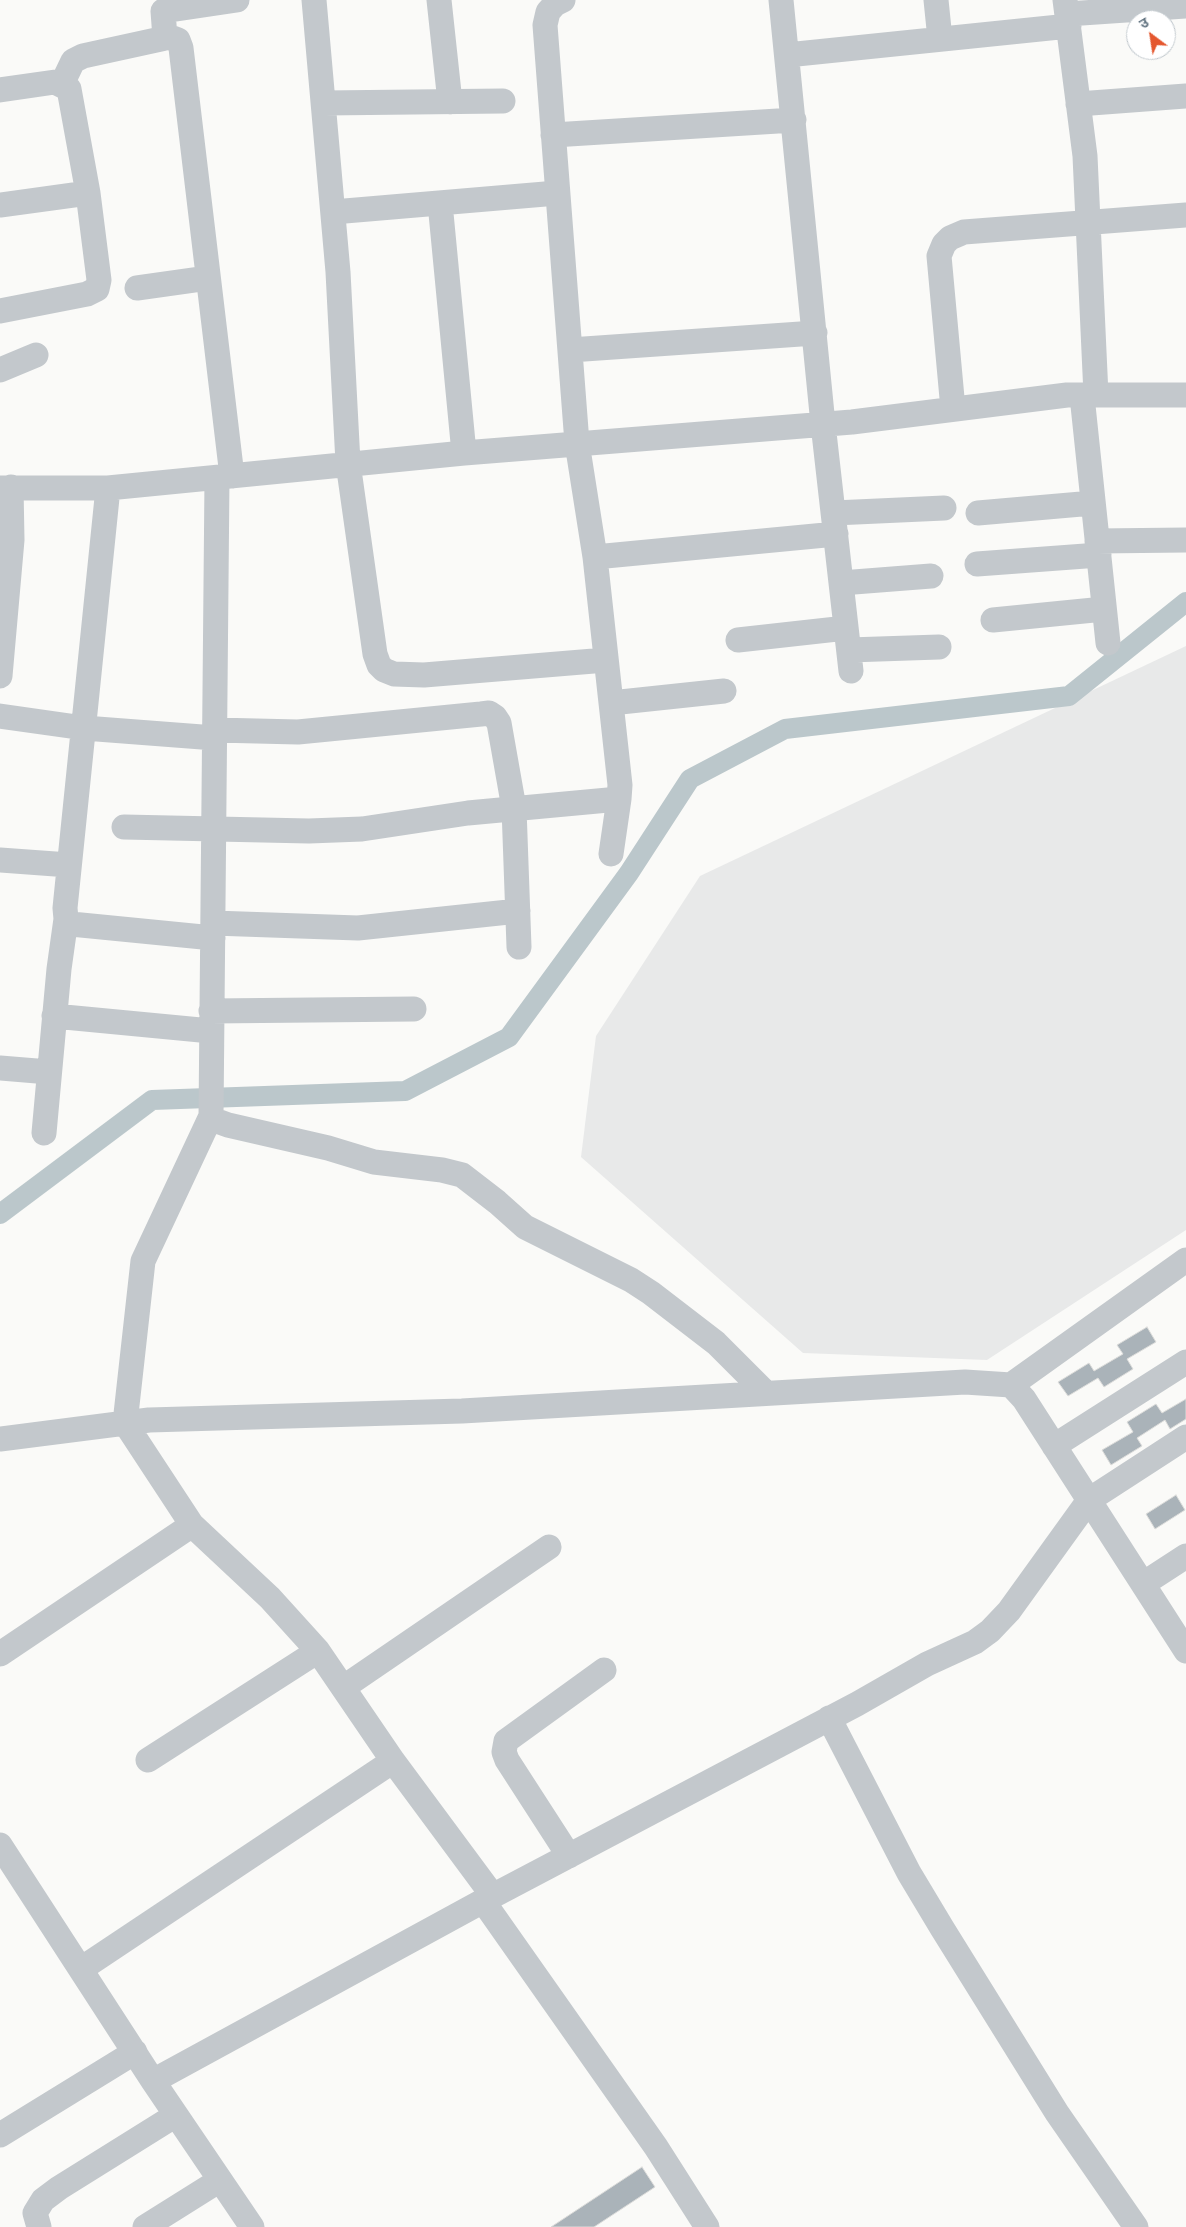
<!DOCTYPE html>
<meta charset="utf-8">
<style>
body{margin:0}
#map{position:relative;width:1186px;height:2227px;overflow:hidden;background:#fafaf8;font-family:Barlow,"Noto Sans Devanagari",sans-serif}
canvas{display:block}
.north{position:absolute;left:1126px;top:10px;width:50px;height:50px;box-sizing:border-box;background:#fff;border:1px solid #c1c8cd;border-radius:50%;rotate:329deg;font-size:14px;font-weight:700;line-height:20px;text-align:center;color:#657683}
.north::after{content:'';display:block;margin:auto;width:18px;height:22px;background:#e4572e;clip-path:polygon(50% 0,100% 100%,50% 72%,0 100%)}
</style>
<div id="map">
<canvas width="1186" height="2227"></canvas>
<div class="north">उ</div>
</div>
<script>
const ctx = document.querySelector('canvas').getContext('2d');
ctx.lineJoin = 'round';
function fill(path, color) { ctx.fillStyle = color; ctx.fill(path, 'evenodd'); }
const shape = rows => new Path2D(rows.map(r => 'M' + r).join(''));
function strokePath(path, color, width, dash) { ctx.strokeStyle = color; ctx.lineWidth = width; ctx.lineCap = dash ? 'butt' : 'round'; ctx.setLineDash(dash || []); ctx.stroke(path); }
const built = shape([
 [1186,646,1186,1230,987,1360,803,1353,581,1157,596,1036,700,876]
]);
const canal = shape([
 [0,1214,152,1100,405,1091,509,1037,629,873,690,779,785,729,1069,696,1186,602]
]);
const building = shape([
 [1147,1327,1156,1342,1127,1359,1133,1369,1104,1387,1098,1378,1068,1396,1058,1382,1089,1363,1094,1371,1123,1354,1117,1345,1147,1327],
 [1186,1399,1186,1419,1170,1429,1165,1420,1137,1438,1142,1446,1111,1465,1102,1450,1133,1432,1127,1422,1156,1404,1162,1413,1186,1399],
 [1176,1495,1185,1510,1155,1529,1146,1514,1176,1495],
 [642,2167,655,2187,594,2227,551,2227,642,2167]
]);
const minor = shape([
 [314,0,338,272,348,463,375,654,379,665,384,670,394,674,424,675,606,660],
 [439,0,450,102],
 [781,0,823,424,851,671],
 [936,0,940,39],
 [1065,0,1085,156,1096,395],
 [1067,14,1186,6],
 [165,38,163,11,237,0],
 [787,55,1069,26],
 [62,84,73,61,83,56,170,37,178,40,181,48,232,476],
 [0,90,55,82,69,89,88,193,99,280,97,289,87,294,0,311],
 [324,103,503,101],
 [1078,104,1186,96],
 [553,135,794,120],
 [440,203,464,453],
 [0,205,88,193],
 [333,212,557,193],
 [137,288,208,278],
 [570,350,815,333],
 [0,370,36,355],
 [1082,396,1108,643],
 [953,409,939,256,944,244,950,238,964,232,1186,215],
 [217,478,211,1116,217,1121,228,1125,328,1148,374,1162,442,1170,462,1175,497,1202,525,1227,631,1280,651,1293,716,1343,765,1392],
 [0,488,108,488,464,453,852,422,1067,395,1186,395],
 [108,488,65,908,66,919,71,924,213,938],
 [834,513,944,508],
 [978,513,1093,503],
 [1097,541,1186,540],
 [595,557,836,534],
 [977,564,1099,555],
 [841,583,931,576],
 [993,620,1104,609],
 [738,640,846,628],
 [849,650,939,647],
 [0,676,12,540,11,487],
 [611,703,724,691],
 [0,716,84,728,215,738],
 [215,730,298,732,481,714,489,713,495,717,499,723,514,808,519,947],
 [124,827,309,831,362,829,468,813,619,799,620,785,595,557,577,443,545,25,548,12,555,4,563,0],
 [611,854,619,799],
 [0,860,69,865],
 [213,923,358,928,518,911],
 [211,1011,414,1009],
 [54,1016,211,1031],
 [0,1068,49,1072],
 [211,1116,143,1261,125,1423,192,1525,270,1598,318,1651,393,1761,493,1896],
 [44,1133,59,969,66,919],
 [1011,1385,1186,1260],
 [0,1439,149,1420,462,1411,965,1382,1011,1385,1024,1399,1186,1651],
 [1054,1446,1186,1362],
 [1143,1584,1186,1556],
 [0,1654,192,1525],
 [344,1687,549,1547],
 [829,1718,909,1873,942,1928,1057,2113,1136,2227],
 [148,1760,318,1651],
 [0,1845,153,2081,252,2227],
 [569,1856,507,1760,504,1752,506,1741,604,1670],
 [483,1901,656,2147,707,2227],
 [81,1969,393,1761],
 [153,2081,483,1901,857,1704,927,1664,975,1642,990,1631,1009,1611,1089,1500,1186,1437],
 [0,2135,135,2052],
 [39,2227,35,2213,43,2200,59,2188,176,2115],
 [145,2227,220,2180]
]);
fill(built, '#e8e9e9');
strokePath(canal, '#bbc7cb', 20);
fill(building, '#aab3b9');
strokePath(building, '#dcdcda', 1);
strokePath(minor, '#c3c8cc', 25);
</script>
